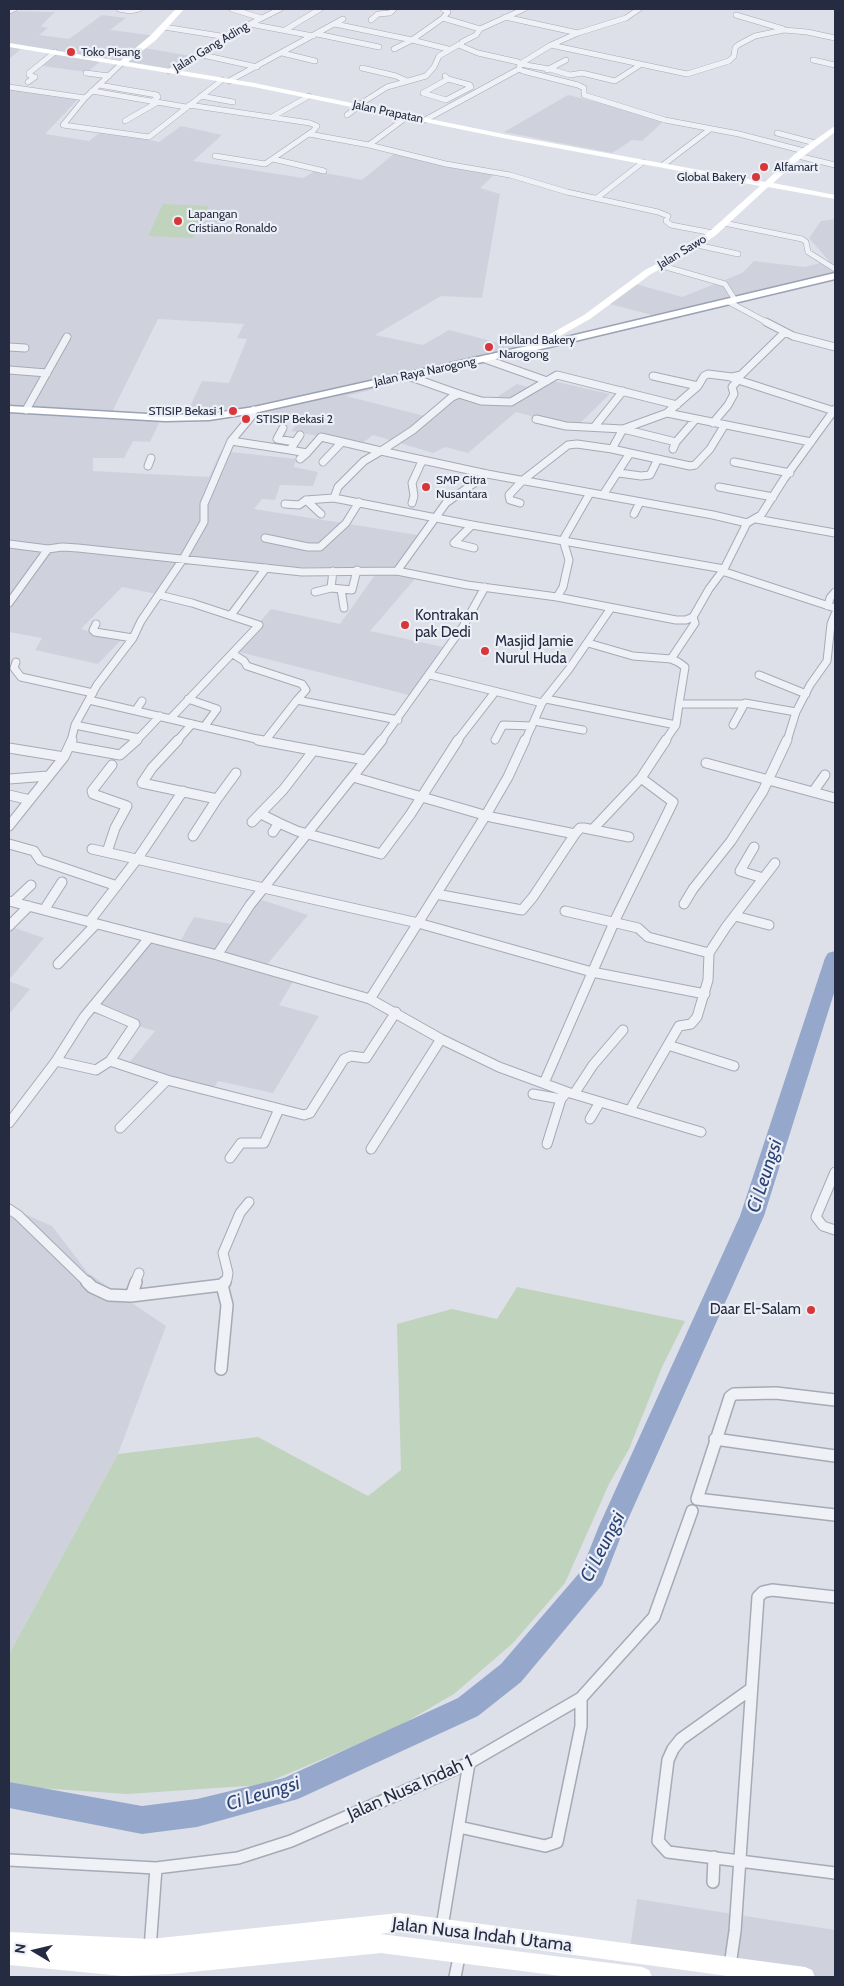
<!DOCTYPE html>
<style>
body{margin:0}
#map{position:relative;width:844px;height:1986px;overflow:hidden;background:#dde0e8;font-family:Cabin,sans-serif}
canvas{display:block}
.frame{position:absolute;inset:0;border:10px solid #252b40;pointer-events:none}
.north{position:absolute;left:10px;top:1926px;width:50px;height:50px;-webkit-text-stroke:4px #eceff6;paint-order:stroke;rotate:279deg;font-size:14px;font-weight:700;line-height:20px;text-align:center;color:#252b40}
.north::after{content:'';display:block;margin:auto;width:18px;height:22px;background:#252b40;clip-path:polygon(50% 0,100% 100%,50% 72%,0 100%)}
</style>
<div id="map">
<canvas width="844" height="1986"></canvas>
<div class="frame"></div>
<div class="north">N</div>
</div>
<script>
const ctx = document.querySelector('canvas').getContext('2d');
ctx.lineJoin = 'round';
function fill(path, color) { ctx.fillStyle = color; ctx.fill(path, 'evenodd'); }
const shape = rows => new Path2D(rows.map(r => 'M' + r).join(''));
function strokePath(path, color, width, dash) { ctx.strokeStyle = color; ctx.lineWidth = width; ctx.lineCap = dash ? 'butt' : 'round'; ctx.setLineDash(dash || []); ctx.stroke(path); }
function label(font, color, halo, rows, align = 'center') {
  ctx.font = font + ' Cabin,sans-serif'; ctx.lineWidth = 4.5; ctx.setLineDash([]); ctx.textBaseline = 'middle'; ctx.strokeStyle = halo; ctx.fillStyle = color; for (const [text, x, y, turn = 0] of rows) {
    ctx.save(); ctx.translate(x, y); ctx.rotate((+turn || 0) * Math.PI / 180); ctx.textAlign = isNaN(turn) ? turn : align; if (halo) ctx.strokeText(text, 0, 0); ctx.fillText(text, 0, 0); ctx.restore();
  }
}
const built = shape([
 [9,9,10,11,55,12,41,26,48,28,39,35,69,39,102,15,126,18,110,30,157,36,144,48,191,56,165,71,100,62,87,72,35,65,50,53,21,49,9,59],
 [9,87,81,96,45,134,89,141,103,130,159,142,181,126,222,135,193,161,303,178,315,171,362,180,395,153,496,173,480,188,500,194,482,298,441,296,375,335,423,345,449,330,530,351,346,396,425,416,458,390,494,399,517,384,531,388,544,379,610,394,578,425,564,425,516,412,468,453,445,447,433,453,373,435,361,444,291,431,300,421,228,409,187,413,202,381,229,383,247,339,237,338,244,324,158,319,109,418,160,421,150,442,133,441,124,458,93,458,93,471,209,477,221,451,296,459,294,467,318,472,313,486,280,485,275,500,262,499,254,509,418,535,399,568,420,573,370,631,443,647,409,695,235,651,271,609,340,624,380,568,287,567,186,556,157,594,122,587,81,629,121,640,98,664,35,650,42,638,9,632],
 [568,95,666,119,642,141,632,140,612,153,504,132],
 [835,219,835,278,671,320,606,303,636,284,682,297,742,273,754,261,804,267,829,261,809,238,821,221],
 [256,898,308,915,265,967,296,977,279,1005,319,1016,273,1093,218,1081,212,1091,128,1064,155,1031,92,1013,152,932,181,940,194,917,236,925],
 [9,926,44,938,9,980],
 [9,981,30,989,10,1013,9,1012],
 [9,1207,52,1226,88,1273,166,1326,118,1454,9,1654],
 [637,1899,835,1930,835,1977,735,1977,629,1957]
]);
const green = shape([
 [163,204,209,206,193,238,148,236],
 [517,1287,685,1321,662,1367,629,1449,609,1484,565,1583,513,1643,454,1694,394,1729,261,1785,127,1794,9,1786,9,1654,118,1454,258,1437,368,1496,401,1470,397,1324,452,1309,497,1319]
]);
const river = shape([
 [835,951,835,990,764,1216,625,1526,602,1585,521,1682,478,1716,298,1799,197,1827,142,1834,9,1808,9,1782,142,1806,197,1799,284,1778,458,1698,501,1664,581,1571,599,1526,740,1216,825,958,828,953,835,951]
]);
const streetFar3 = shape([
 [119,9,130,11,139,9],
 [232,9,261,18],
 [443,9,448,12,443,18,480,29,476,35,462,42,461,46,478,53,518,62,520,64,519,69,523,71,578,85,584,88,584,95,665,120,739,134,804,151],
 [9,11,14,9],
 [736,15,783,29],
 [505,17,578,33],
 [371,20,378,14,390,13,394,9],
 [250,24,313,36],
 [335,24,412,40,443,18],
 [164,27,227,37],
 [480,29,524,9],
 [285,30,320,9],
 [317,34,379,47],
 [551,45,687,74,729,61,734,56,735,48,738,45,755,36,784,30,807,32,835,38],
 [394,49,412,40,448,49],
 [282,53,315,61],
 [198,54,257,67],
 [813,60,835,65],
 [122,63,85,98,63,125,149,137,222,80],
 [520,64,551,45,578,33,626,18,639,9],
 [520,64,549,69],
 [362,68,396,76,407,81],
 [550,69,570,75,582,73,615,81,640,65],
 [547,70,566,60],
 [169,71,250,24,280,9],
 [86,73,109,76],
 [445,76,448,79],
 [448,79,470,85,471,87,446,100,423,93,448,79],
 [229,81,343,19],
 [28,82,35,77,29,75,29,73,55,52],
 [99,85,157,95,158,97,153,101],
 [9,87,85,98],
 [92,91,186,107],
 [201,96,233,102],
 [189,105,310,123,317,126,313,131,265,164,215,156],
 [357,106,387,87,426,76,434,67,439,56,460,44],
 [347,115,359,106],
 [272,117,309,96],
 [425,120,519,69],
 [125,121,158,102],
 [777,133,815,143],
 [309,134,369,145,446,164,510,175,567,192,658,212,668,216,666,221,671,225,713,233],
 [369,145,408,116],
 [798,156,835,165],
 [273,159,324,171],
 [663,165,709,130],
 [597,198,643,162],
 [724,223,802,239,806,242,808,252,835,269],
 [697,245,738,254],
 [659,265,725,284,735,300],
 [729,302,768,323]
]);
const streetFar2 = shape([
 [766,322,793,336,835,347],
 [9,347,25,348],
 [485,359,547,381],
 [9,370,47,373],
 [653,376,698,386],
 [732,378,834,411],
 [459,394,481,401,511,402,557,375,677,405],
 [26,410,67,337],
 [667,413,811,442],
 [536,419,566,426,623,429,676,442],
 [713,423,728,405,734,394,732,387,738,380],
 [595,426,623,391],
 [283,428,277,439,295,442],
 [231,441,290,450,300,435],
 [673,449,676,442,695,420],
 [290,450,307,453,300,459],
 [381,451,364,461,338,487,334,498,472,525,724,569],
 [307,453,321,437,381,451],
 [630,453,690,466,695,465,710,449,724,426],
 [323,462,342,442],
 [734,462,790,473],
 [148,466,151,458],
 [619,473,641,476,650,475,658,459],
 [719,487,773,497],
 [603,495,630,453,612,449,623,429,667,413,698,386,704,376,708,374,732,377,741,375,785,332],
 [306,500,321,514],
 [412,503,414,496,412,483,422,461],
 [520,503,510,500,509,495,523,480,568,445,577,444,612,449],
 [285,504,299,505,306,500,334,498],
 [634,514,640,502],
 [756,519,835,533],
 [747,523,761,515,784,479,835,409],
 [472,525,454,543,474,548],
 [265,538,308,547,320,547,346,523,359,502],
 [9,544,48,549,62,547,78,548,302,572,397,571,467,585,557,597,676,620,686,620,693,617,709,589,724,569,747,523,713,515,487,474,381,451,413,430,452,397,459,394,405,375],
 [397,571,446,503,487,474],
 [722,571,835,608],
 [331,588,352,590,357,570],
 [341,589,344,608],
 [315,592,331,588,333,571],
 [159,595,192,603,259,625,171,718],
 [557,597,563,587,569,560,563,540,590,493],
 [9,603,48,549],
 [828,606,830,598,835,592],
 [231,615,266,568],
 [96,624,93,630,95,632,133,638],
 [588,643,633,656,671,659,678,662,685,667,679,704],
 [233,654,244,661,247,666,302,684,306,690,297,700,398,720],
 [671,659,695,623,693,617],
 [16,662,14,668,21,677,93,693],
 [430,675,542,703],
 [759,675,806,694],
 [188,699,217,709,204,727],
 [546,699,676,725],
 [89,700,265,741],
 [136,710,142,701],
 [534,721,583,730],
 [75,725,139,738,136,741],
 [733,725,745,703,796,712],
 [139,738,160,716],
 [495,740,503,725,532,726],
 [71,741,75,725,97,685,133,638,141,621,183,559,204,522,204,504,231,441,251,417,254,410],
 [177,741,192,724],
 [265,741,297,700],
 [381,741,464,625,485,587],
 [457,741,495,692],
 [525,741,542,703,569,669,611,608],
 [665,741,676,725,679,704,744,704],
 [787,741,796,712,810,685,827,661,831,624,835,614]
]);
const streetFar1 = shape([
 [178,740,152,768,142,783,217,799,236,773],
 [258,740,365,760],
 [70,746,120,755,137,740],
 [9,748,64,757],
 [706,763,835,798],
 [353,777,491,817,575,834,580,828,584,828,629,837],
 [9,779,48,776],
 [813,792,825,775],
 [9,795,30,800],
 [261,814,279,823],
 [252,822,283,790,314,750],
 [9,826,64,757,72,740],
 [593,829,641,778],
 [273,832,279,823,297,831,381,854,410,815,458,740],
 [193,836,217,799],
 [9,844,34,851,40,860,117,886],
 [754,847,740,871,763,878],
 [92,849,418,923,592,972,705,994],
 [107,852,115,828,127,806,93,794,92,791,112,765],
 [436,894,522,910,533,897,575,834],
 [9,901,217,955,370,999,441,1039,499,1067,567,1092,701,1132],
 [13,902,31,885],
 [684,904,693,889,731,841,763,791,787,740],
 [44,910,62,882],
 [565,911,638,928,648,937,709,953],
 [735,916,769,925],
 [89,922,138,858,183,791],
 [9,926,29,906],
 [217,955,250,905,382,740],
 [58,964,96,924],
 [370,999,486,815,508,777,525,740],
 [668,1045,734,1066],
 [56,1061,96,1070,110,1061,135,1024,93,1006],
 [110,1061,167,1080,304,1115,310,1113,344,1059,351,1056,366,1058,396,1012],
 [544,1083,616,918,673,802,641,778,666,740],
 [533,1094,561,1099],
 [574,1094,593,1065,623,1030],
 [630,1110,679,1026,691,1024,697,1017,708,980,709,953,726,927,775,863],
 [590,1119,600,1102],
 [9,1123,56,1061,84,1017,149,938],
 [120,1128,167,1080],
 [547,1144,561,1099,567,1092],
 [371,1149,441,1039],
 [230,1158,241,1143,264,1143,279,1109],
 [835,1172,816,1217,823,1226,835,1230],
 [9,1209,18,1215,88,1283],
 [135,1283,139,1273],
 [224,1283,227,1279,228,1273,223,1253,240,1213,249,1202]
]);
const street = shape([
 [87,1282,92,1287,109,1295,131,1296,136,1282],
 [222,1285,225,1282],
 [131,1296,222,1285,227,1305,221,1369],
 [835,1400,776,1393,734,1394,730,1397,697,1499,835,1515],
 [715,1439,835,1456],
 [751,1689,681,1739,673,1749,668,1760,658,1841,668,1852,835,1873],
 [459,1827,545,1846,557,1842,581,1726,581,1698],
 [9,1860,156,1868,238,1858,291,1841,469,1763,581,1698,654,1617,692,1511],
 [713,1882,714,1857],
 [442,1927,469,1763],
 [150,1949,156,1868],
 [730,1966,735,1931,758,1597,763,1592,772,1590,835,1597],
 [455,1977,460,1952]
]);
const secondary = shape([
 [176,9,184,9,156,40,128,62,254,83,508,135,765,182,795,154,835,126,835,132,801,158,773,183,835,195,835,199,768,187,716,235,689,254,651,274,590,319,535,350,529,350,529,346,584,315,645,270,683,250,710,231,760,186,508,139,254,87,9,47,9,43,120,61,150,36,176,9],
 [399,1913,805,1967,812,1970,815,1977,735,1977,399,1931,380,1934,642,1967,649,1970,652,1977,569,1977,381,1953,171,1974,123,1976,9,1965,9,1932,150,1939,399,1913]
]);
const primary = shape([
 [835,273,835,279,554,346,254,413,209,420,165,421,9,412,9,406,165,415,209,414,254,407,554,340,835,273]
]);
const markers = [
 [71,52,5,"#d83739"],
 [764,167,5,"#d83739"],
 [756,177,5,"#d83739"],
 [178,221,5,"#d83739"],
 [489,347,5,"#d83739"],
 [233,411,5,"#d83739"],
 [246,419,5,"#d83739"],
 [426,487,5,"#d83739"],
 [405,625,5,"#d83739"],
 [485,651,5,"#d83739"],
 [811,1310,5,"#d83739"]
];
const farStreetnames = [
 ["Jalan Gang Ading",211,47,-31],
 ["Jalan Prapatan",388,112,12],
 ["Jalan Sawo",682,252,-31],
 ["Jalan Raya Narogong",425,372,-12]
];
const farPoinames = [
 ["Toko Pisang",81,52],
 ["Alfamart",774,167],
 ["Global Bakery",746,177,"right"],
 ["Lapangan",188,214],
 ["Cristiano Ronaldo",188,228],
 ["Holland Bakery",499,340],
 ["Narogong",499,354],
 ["STISIP Bekasi 1",223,411,"right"],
 ["STISIP Bekasi 2",256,419],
 ["SMP Citra",436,480],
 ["Nusantara",436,494]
];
const poiNames = [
 ["Kontrakan",415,616],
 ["pak Dedi",415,633],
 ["Masjid Jamie",495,642],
 ["Nurul Huda",495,659],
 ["Daar El-Salam",801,1310,"right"]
];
const nearStreetnames = [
 ["Jalan Nusa Indah 1",410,1788,-24],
 ["Jalan Nusa Indah Utama",482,1935,7]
];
const nearWaternames = [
 ["Ci Leungsi",765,1176,-72],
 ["Ci Leungsi",603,1547,-63],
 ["Ci Leungsi",263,1794,-17]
];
fill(built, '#cfd2dd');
fill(green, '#c0d3bd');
fill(river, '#95a8cb');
strokePath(streetFar3, '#a6aab6', 6);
strokePath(streetFar2, '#a6aab6', 9);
strokePath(streetFar1, '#a6aab6', 11);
strokePath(street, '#a6aab6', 14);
strokePath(primary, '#9ba2b5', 3);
strokePath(streetFar3, '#f0f1f6', 5);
strokePath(streetFar2, '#f0f1f6', 7);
strokePath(streetFar1, '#f0f1f6', 9);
strokePath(street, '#f0f1f6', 11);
fill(secondary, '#fff');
fill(primary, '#fff');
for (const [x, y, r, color] of markers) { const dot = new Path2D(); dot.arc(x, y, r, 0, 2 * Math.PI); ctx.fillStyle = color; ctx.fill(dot); strokePath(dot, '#eceff6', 2); }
label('12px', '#252b40', '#eceff6', farStreetnames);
label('12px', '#252b40', '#eceff6', farPoinames, 'left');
label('15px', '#252b40', '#eceff6', poiNames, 'left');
label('18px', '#252b40', '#eceff6', nearStreetnames);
label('italic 19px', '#2c4377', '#eceff6', nearWaternames);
</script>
